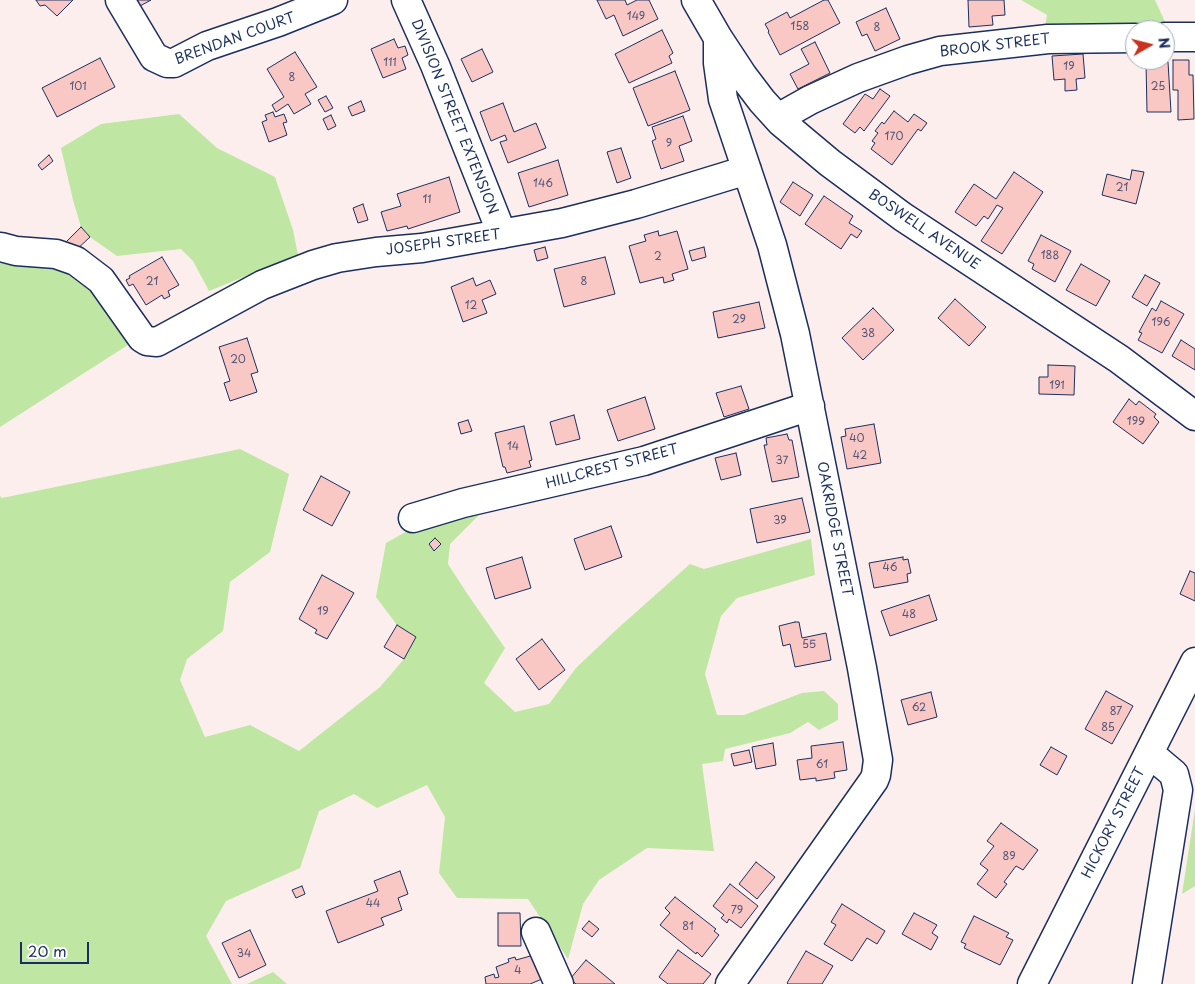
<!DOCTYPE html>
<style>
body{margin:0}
#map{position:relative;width:1195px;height:984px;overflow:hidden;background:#fdeeee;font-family:"Playpen Sans",sans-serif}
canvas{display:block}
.north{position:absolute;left:1125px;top:20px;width:50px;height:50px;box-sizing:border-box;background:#fff;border:1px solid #a4acbf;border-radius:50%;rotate:82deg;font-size:14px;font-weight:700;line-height:20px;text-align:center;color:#1b2f5e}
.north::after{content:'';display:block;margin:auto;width:18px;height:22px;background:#c8321e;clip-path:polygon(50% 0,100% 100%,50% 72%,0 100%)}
.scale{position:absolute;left:20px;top:942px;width:69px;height:22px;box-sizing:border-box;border:2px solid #1b2f5e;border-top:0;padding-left:6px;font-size:15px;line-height:18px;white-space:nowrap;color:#1b2f5e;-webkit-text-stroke:4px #fff;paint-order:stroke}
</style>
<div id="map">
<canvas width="1195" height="984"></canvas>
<div class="north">N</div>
<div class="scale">20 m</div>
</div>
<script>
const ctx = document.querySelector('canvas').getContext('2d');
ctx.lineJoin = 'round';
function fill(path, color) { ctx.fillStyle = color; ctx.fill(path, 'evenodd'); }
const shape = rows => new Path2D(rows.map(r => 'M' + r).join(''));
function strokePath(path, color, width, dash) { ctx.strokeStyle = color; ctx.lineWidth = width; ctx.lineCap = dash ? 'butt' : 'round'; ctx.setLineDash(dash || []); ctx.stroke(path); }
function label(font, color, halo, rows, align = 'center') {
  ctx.font = font + ' "Playpen Sans",sans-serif'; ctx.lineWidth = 4; ctx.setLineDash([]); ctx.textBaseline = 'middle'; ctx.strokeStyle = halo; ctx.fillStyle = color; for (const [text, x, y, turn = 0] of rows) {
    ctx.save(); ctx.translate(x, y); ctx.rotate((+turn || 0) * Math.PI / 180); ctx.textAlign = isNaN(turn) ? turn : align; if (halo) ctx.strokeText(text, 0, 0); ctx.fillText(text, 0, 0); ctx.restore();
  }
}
const green = shape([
 [1021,0,1155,0,1166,24,1045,26,1047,15],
 [179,114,217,148,275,177,293,230,298,255,209,291,193,261,181,249,117,256,90,237,81,227,73,200,61,148,101,124],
 [0,256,13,264,20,266,29,264,77,270,131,343,0,427],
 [240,449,289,474,270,552,230,582,223,631,187,659,180,680,205,737,250,725,299,751,380,687,404,659,416,637,397,625,376,597,386,543,420,524,474,509,478,516,450,544,448,564,468,595,505,648,484,683,515,712,549,704,576,668,616,630,690,564,704,569,811,539,815,575,737,598,721,616,705,674,717,715,744,715,802,693,824,691,838,704,838,720,819,730,808,722,790,733,725,749,723,761,702,764,714,851,647,848,599,880,583,904,568,959,528,899,457,898,439,873,445,817,427,785,377,808,354,794,319,811,300,868,226,901,206,936,232,984,0,984,0,496,2,498],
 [1195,809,1195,886,1182,894],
 [273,972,287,984,247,984]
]);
const building = shape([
 [36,0,73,0,57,16,45,5,40,6,36,0],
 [137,0,151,0,140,6,137,0],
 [597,0,625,0,627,5,637,0,649,0,658,19,623,36,614,15,606,19,597,0],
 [824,0,828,0,840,23,780,55,768,32,769,31,765,24,787,12,790,18,824,0],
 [968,0,1004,0,1005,15,992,16,993,25,969,27,968,0],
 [886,8,900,39,875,51,867,34,862,36,856,22,886,8],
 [662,30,673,53,669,56,672,63,629,83,615,54,662,30],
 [394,39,398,48,405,46,408,55,402,58,406,69,383,78,371,49,394,39],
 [815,42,830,73,798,89,790,74,809,64,801,49,815,42],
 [482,49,493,72,472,82,461,59,482,49],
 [295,52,317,87,305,94,311,104,294,114,288,104,276,112,272,105,284,97,267,69,295,52],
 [1083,54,1085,78,1076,79,1077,90,1065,91,1065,79,1054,80,1052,56,1083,54],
 [100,58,115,87,57,117,42,88,100,58],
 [1173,60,1189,60,1189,75,1193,75,1194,119,1178,120,1178,90,1173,90,1173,60],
 [1146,62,1168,62,1171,112,1147,112,1146,62],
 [675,71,690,110,648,126,633,88,675,71],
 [880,89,890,96,864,131,860,127,855,133,843,124,865,94,873,99,880,89],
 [326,96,333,108,325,112,318,100,326,96],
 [361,101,365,111,352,116,348,107,361,101],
 [503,103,514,132,536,123,546,148,508,163,500,142,507,140,505,135,491,141,480,112,503,103],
 [894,111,908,122,914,114,927,123,921,131,918,129,892,165,871,149,875,143,872,141,878,133,875,131,882,122,884,124,894,111],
 [273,112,275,117,284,114,287,122,283,123,287,135,269,142,262,122,267,120,265,115,273,112],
 [331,115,336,126,328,130,323,119,331,115],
 [683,116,692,141,679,146,684,161,661,169,652,141,656,139,652,127,683,116],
 [621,148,631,178,617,183,607,152,621,148],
 [49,155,53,161,42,170,38,165,49,155],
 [558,160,568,195,529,207,518,173,558,160],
 [1132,170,1144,172,1136,204,1102,195,1107,174,1130,180,1132,170],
 [1014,172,1043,192,1002,254,981,241,1003,208,997,205,988,219,984,216,976,226,955,212,974,184,996,199,1014,172],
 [449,177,460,212,408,229,407,226,387,231,381,212,401,206,397,194,449,177],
 [793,182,813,195,800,216,780,202,793,182],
 [824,196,853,216,849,223,862,231,857,238,851,234,841,249,805,224,824,196],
 [363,204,368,220,358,223,353,208,363,204],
 [81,227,90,237,74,252,65,243,81,227],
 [658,231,659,236,677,231,688,269,672,274,674,280,664,283,663,277,640,283,629,246,646,241,644,235,658,231],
 [1041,235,1071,251,1055,282,1032,269,1034,264,1028,261,1041,235],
 [545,247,548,258,537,261,534,250,545,247],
 [704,247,706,257,692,261,689,251,704,247],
 [162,257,179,285,168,291,170,296,164,299,162,295,146,305,133,284,129,286,126,280,130,278,129,276,162,257],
 [605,257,615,294,564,307,554,269,605,257],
 [1081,264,1110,281,1096,306,1066,290,1081,264],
 [1145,275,1160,283,1147,306,1132,297,1145,275],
 [473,278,476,286,490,280,496,294,482,300,487,313,463,322,451,287,473,278],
 [955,299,986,327,969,346,938,318,955,299],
 [1161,301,1184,314,1162,353,1138,340,1142,333,1139,332,1152,308,1156,311,1161,301],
 [759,302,765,328,718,338,713,312,759,302],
 [873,308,894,330,863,360,842,338,873,308],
 [247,338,258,372,251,374,257,392,230,401,224,383,230,381,219,347,247,338],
 [1181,340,1195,349,1195,370,1172,356,1181,340],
 [1048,365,1075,366,1074,395,1039,394,1039,377,1048,377,1048,365],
 [741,386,749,409,724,417,716,393,741,386],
 [645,397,655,429,618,441,607,410,645,397],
 [1129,399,1136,405,1139,401,1156,414,1154,417,1159,422,1143,444,1113,422,1129,399],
 [574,415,580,439,556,445,550,422,574,415],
 [468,420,472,431,461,434,458,423,468,420],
 [874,424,881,463,847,469,841,437,846,436,845,429,874,424],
 [524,426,532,460,529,461,531,467,507,473,505,467,503,467,495,433,524,426],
 [787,434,789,440,792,440,799,477,772,482,764,445,767,445,766,438,787,434],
 [736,453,741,475,721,480,715,458,736,453],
 [321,476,350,492,332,526,303,510,321,476],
 [802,498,810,532,757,543,750,509,802,498],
 [611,526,622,557,585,570,574,539,611,526],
 [435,538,441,544,434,551,429,544,435,538],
 [522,557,531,588,495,599,486,568,522,557],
 [903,557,903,560,908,559,911,573,907,574,908,582,874,588,869,563,903,557],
 [1190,571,1195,573,1195,601,1180,594,1190,571],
 [322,575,354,593,327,639,315,633,317,630,299,619,322,575],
 [929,595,937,620,890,636,881,611,929,595],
 [795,622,799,622,802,638,826,633,831,660,795,667,790,644,783,646,779,626,795,622],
 [397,625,416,637,404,659,384,647,397,625],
 [542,639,565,670,539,690,516,659,542,639],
 [1106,691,1133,706,1112,744,1085,729,1106,691],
 [931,692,937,717,908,725,901,700,931,692],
 [843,742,847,770,834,772,835,778,816,781,816,778,800,780,797,760,812,758,811,746,843,742],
 [773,743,776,765,756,769,752,747,773,743],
 [1051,747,1067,756,1057,775,1040,765,1051,747],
 [749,750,752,762,734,766,731,754,749,750],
 [1001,823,1038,850,1023,870,1016,866,1004,882,1007,884,996,898,977,884,988,870,980,864,994,846,987,841,1001,823],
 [756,862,775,877,757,899,739,884,756,862],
 [400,871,408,894,398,898,402,910,381,918,384,925,338,943,326,911,378,891,374,881,400,871],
 [730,884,758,906,741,928,729,919,727,923,721,918,724,915,713,906,730,884],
 [302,886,305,894,296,898,292,890,302,886],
 [675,897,716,929,714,931,719,935,702,957,697,952,696,954,660,925,670,913,665,908,675,897],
 [842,904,885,931,877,944,867,938,852,961,824,944,836,925,831,922,842,904],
 [498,913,520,913,521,946,498,946,498,913],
 [914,913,937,925,932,933,938,937,931,950,902,934,914,913],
 [974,916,1009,933,1006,937,1013,940,1000,965,964,948,966,944,961,942,974,916],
 [589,921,599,929,592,937,582,929,589,921],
 [250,930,266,965,239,978,222,943,250,930],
 [678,950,711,974,703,984,668,984,659,977,678,950],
 [806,951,833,966,822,984,788,984,787,983,806,951],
 [534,955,542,979,530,984,486,984,485,977,494,974,495,978,499,977,496,967,509,962,508,959,515,957,516,960,534,955],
 [586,960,615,984,576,984,570,979,586,960]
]);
const minor = shape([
 [120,0,154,57,167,63,174,63,207,46,278,22,333,0],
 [406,0,435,65,502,234],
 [696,0,718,38,743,76,762,101,781,122,830,163,903,217,1119,359,1195,416],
 [1165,37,1195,37],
 [718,38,718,63,723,99,772,245,795,334,862,668,878,760,876,775,874,780,730,984],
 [778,118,810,100,858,78,908,60,940,51,1048,39,1135,38],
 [1,247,16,251,56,254,76,261,101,280,142,338,147,341,157,342,262,285,313,265,337,258,376,252,422,248,562,223,636,204,747,170],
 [413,518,463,503,644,461,810,406],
 [536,932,559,984],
 [1032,984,1195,662],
 [1147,984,1178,790,1174,774,1149,753]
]);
const numberNames = [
 ["149",636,17],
 ["158",800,27],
 ["8",877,28],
 ["111",390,63],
 ["19",1069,67],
 ["8",292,78],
 ["101",78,87],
 ["25",1158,87],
 ["170",894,137],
 ["9",669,144],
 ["146",543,184],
 ["21",1122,188],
 ["11",427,200],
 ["188",1050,256],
 ["2",658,257],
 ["21",152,282],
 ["8",584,282],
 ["12",471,306],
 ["29",739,320],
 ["196",1161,323],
 ["38",868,334],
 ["20",238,360],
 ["191",1057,386],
 ["199",1136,422],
 ["40",857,439],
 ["14",513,447],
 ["42",860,456],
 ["37",782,461],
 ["39",780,521],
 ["46",890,568],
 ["19",323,612],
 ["48",909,615],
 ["55",809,645],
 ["62",919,708],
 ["87",1116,712],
 ["85",1108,728],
 ["61",822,765],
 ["89",1009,857],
 ["44",373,904],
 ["79",737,911],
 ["81",688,927],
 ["34",244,954],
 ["4",518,971]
];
const streetNames = [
 ["BRENDAN COURT",235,39,-20],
 ["BROOK STREET",995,46,-7],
 ["DIVISION STREET EXTENSION",454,117,68],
 ["BOSWELL AVENUE",924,230,34],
 ["JOSEPH STREET",443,243,-8],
 ["HILLCREST STREET",612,467,-15],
 ["OAKRIDGE STREET",834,529,79],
 ["HICKORY STREET",1114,823,-63]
];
fill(green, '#bfe6a2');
fill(building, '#f9c8c5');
strokePath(building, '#1b2f5e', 1);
strokePath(minor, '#1b2f5e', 31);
strokePath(minor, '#fff', 28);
label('11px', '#525578', null, numberNames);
label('14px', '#1b2f5e', '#fff', streetNames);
</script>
